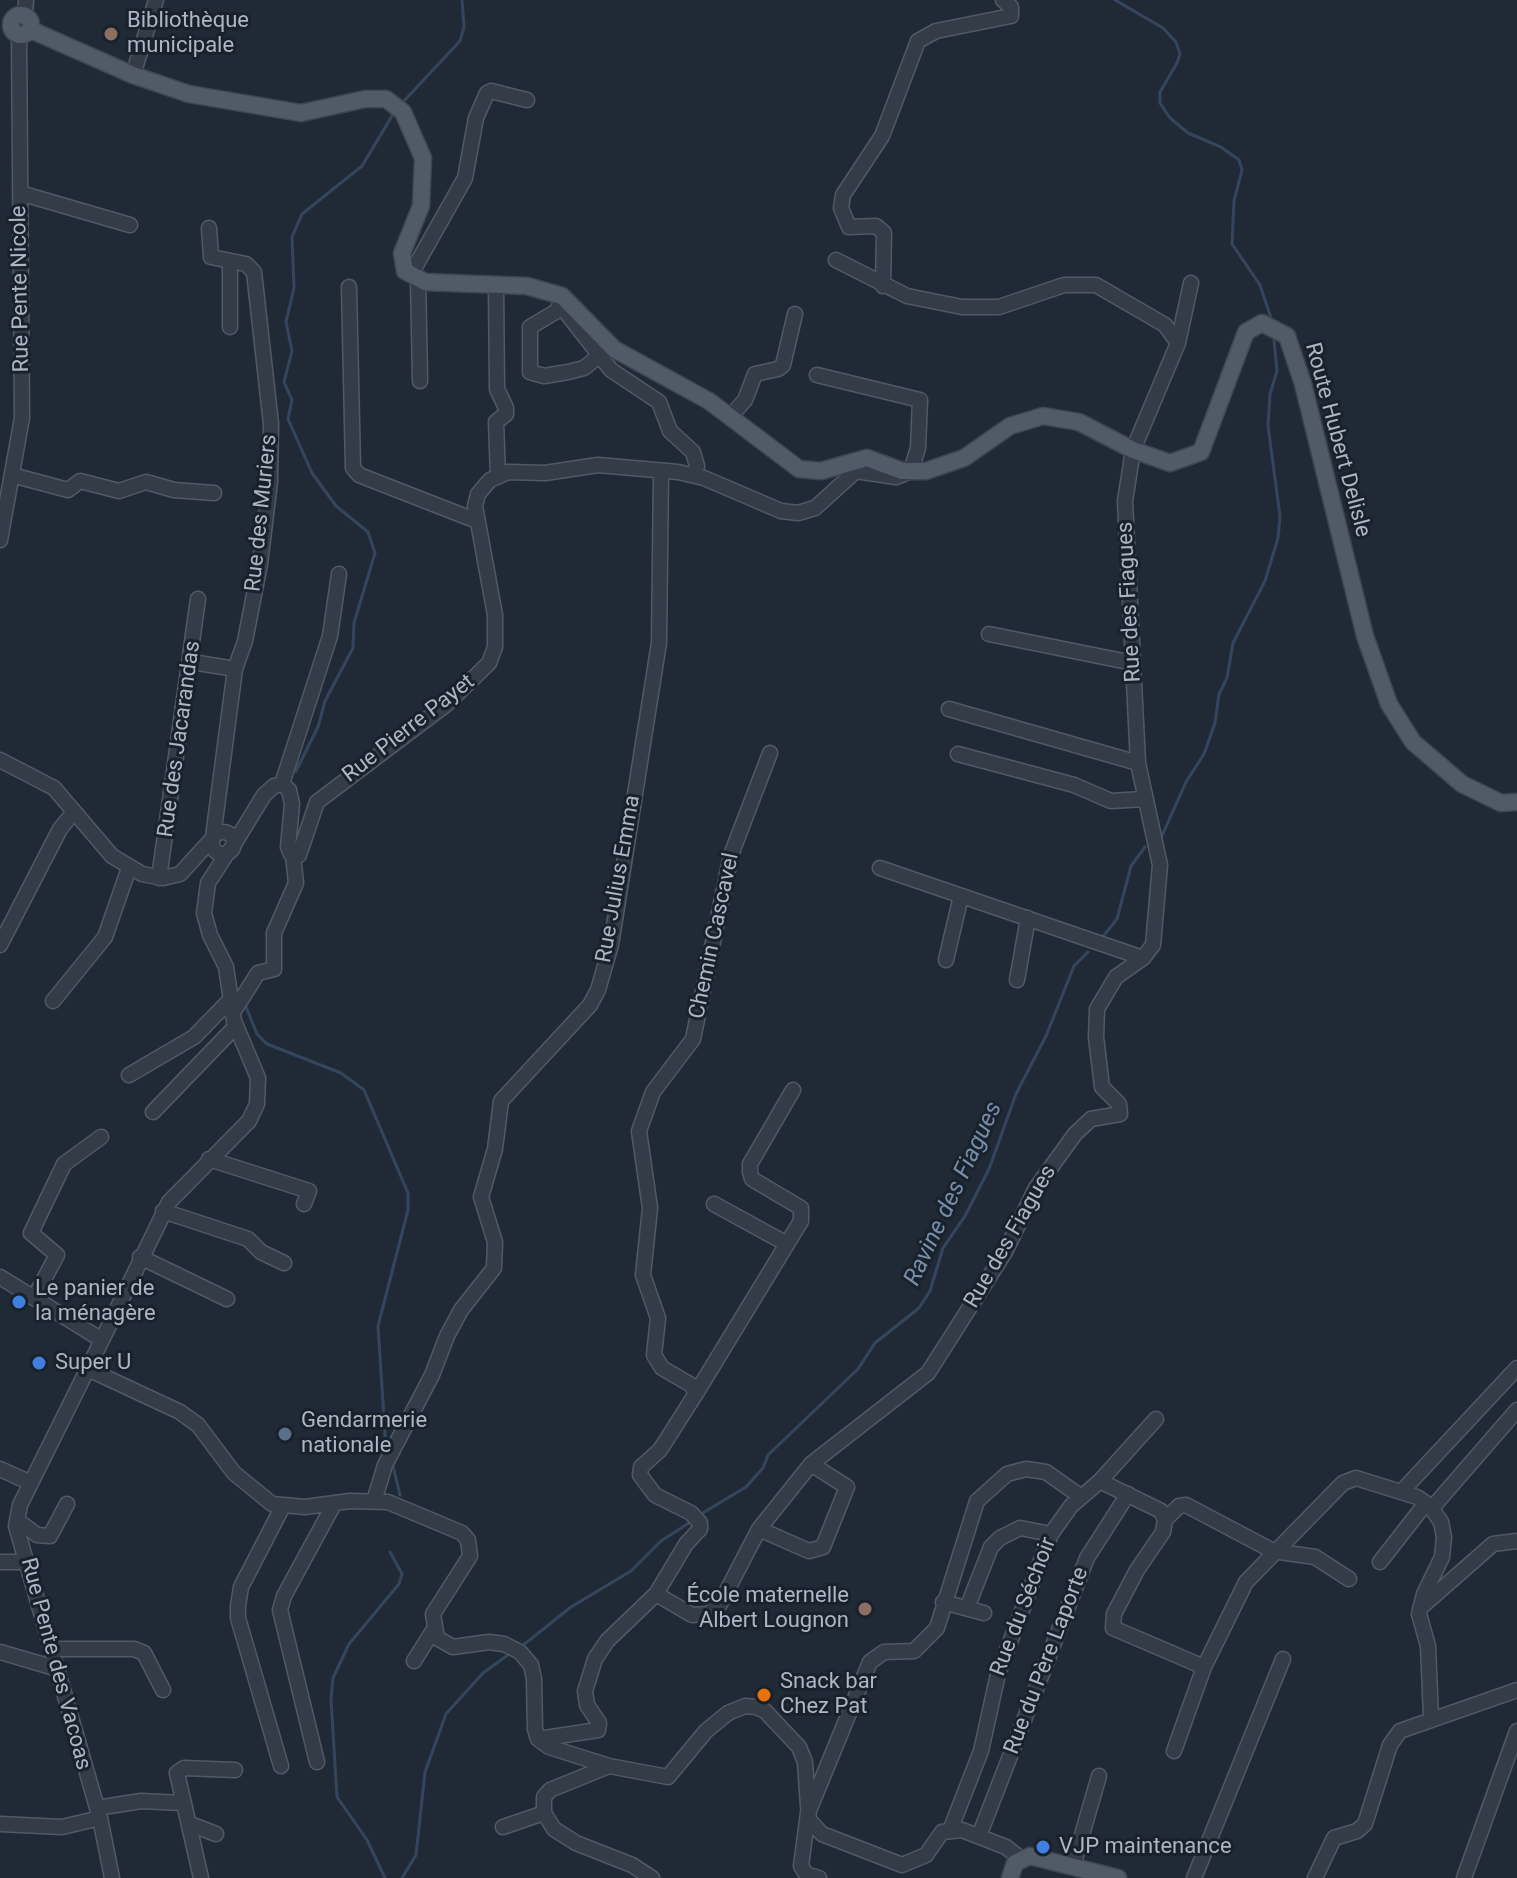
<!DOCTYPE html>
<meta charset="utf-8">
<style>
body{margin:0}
canvas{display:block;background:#202a36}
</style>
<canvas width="1517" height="1878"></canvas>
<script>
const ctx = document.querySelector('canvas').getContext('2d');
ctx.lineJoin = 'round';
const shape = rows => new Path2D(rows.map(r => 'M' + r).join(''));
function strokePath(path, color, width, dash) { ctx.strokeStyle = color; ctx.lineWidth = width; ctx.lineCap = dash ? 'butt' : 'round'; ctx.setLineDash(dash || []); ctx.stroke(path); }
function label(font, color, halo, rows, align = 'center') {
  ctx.font = font + ' Roboto,sans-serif'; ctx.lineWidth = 6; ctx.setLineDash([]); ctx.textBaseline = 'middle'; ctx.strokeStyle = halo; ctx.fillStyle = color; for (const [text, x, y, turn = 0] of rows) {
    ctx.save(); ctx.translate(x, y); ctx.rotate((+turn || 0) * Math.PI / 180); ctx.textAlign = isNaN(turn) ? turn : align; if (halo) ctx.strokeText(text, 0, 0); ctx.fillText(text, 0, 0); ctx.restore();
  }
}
const stream = shape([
 [1115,0,1163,28,1176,42,1180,54,1177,63,1160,92,1160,103,1170,118,1188,133,1221,147,1239,160,1242,170,1234,201,1232,244,1260,285,1271,318],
 [403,102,460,41,464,27,462,0],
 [296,771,318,727,325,701,353,648,354,623,375,553,368,532,336,506,312,473,288,419,292,400,284,382,292,351,286,322,294,288,292,237,302,214,362,166,392,116],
 [1161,838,1186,782,1204,754,1215,723,1219,694,1227,678,1233,643,1265,581,1278,538,1280,516,1268,426,1270,394,1277,371,1274,340],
 [1101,939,1117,919,1131,866,1145,847],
 [246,1007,257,1034,267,1044,341,1073,364,1090,408,1193,408,1210,378,1326,386,1449],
 [392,1462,400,1495],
 [701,1514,746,1487,763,1468,768,1455,858,1369,875,1343,919,1308,930,1291,943,1248,965,1216,989,1169,1016,1094,1046,1036,1074,966,1088,952],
 [522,1646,571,1607,631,1571,661,1541,692,1521],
 [385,1878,367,1840,337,1797,331,1699,333,1678,349,1644,399,1584,402,1574,390,1552],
 [402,1878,416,1855,425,1772,446,1714,483,1673,512,1652]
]);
const minor = shape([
 [25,16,26,0],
 [133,75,156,0],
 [20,193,130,225],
 [209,228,211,257,246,264,254,272,271,424,270,482,260,564,245,641,235,669,213,837],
 [836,260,907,296,962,307,999,307,1064,285,1096,285,1165,325,1178,343],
 [230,261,230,327],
 [411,274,465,178,476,118,487,93,491,91,527,100],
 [418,278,420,381],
 [496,285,497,389,506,408,506,414,496,422,498,476],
 [883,286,884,233,876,226,849,227,841,208,843,195,882,136,918,41,936,31,1011,16,1011,7,1003,0],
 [349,287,353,468,359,475,477,521],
 [562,299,557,311,530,327,530,372,544,376,568,372,584,368,600,355],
 [561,306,611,370,659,402,670,431,693,452,697,466,694,475],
 [730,417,745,400,755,374,778,369,783,365,795,314],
 [12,475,68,490,80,481,119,491,146,482,174,490,214,493],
 [0,540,22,418,19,36],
 [989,634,1133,663],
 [192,662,235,669],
 [949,709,1138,763],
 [958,754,1074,785,1111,801,1144,799],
 [0,760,54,788,112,856,142,874,163,878,180,874,212,839],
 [282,784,330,636,339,574],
 '212 843a11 11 0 1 1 22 0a11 11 0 1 1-22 0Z',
 [231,849,264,795,274,786,282,784,289,790,292,804,288,847,291,854,299,855,317,802,447,704,489,663,495,647,495,615,475,506,478,494,490,480,508,472,545,473,598,465,678,472,704,478,781,511,798,513,815,508,856,471,896,477,911,471,918,448,920,400,817,375],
 [880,868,1143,958],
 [159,878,198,599],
 [0,945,60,829,73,813],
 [946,960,961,896],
 [1017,980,1028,918],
 [53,1001,105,937,129,868],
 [232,1014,258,973,274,969,274,933,296,883,293,855],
 [129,1075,194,1037,230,1000],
 [153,1112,236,1026],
 [209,1159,309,1191,304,1204],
 [714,1204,787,1244],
 [163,1211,248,1239,261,1252,284,1263],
 [140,1257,227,1299],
 [0,1277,102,1340,20,1505,16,1526,100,1818,112,1878],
 [34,1298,57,1255,31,1233,64,1164,101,1137],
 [102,1340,169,1202,249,1121,257,1104,258,1078,234,1021,226,967,210,935,204,913,208,883,228,852],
 [88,1369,180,1412,198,1425,234,1473,272,1504,305,1507,350,1501,388,1502,462,1533,468,1540,470,1556,433,1614,437,1638,453,1647,489,1642,504,1644,520,1652,531,1665,534,1679,535,1729,538,1739,549,1747,609,1766,668,1777,706,1731,728,1713,745,1706,756,1707,765,1711,799,1747,805,1762,809,1820,822,1834,902,1865,926,1855,942,1832,962,1830,1006,1847,1021,1859],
 [695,1395,801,1221,801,1208,752,1179,750,1172,750,1164,793,1090],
 [0,1469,31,1483],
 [1100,1481,1161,1511,1165,1520,1163,1532,1137,1570,1114,1614,1113,1628,1204,1667],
 [1403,1490,1517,1368],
 [374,1501,385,1465,432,1375,447,1336,461,1310,494,1268,495,1242,481,1197,495,1149,501,1101,590,1005,598,990,611,945,659,643,661,473],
 [1432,1508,1517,1410],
 [17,1520,37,1535,50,1536,67,1504],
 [1165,1520,1179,1506,1186,1505,1273,1551,1315,1557,1349,1579],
 [759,1529,809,1551,823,1547,847,1487,811,1464],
 [0,1562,27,1562],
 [1380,1562,1426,1503],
 [656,1594,686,1544,700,1529,700,1523,691,1513,655,1495,640,1475,641,1467,660,1450,695,1395,693,1386,662,1368,654,1355,658,1318,643,1275,650,1208,639,1131,653,1092,693,1039,731,855,770,753],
 [943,1602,984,1613],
 [967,1608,991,1547,1000,1538,1020,1528,1051,1534],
 [1420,1608,1493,1544,1517,1541],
 [52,1649,134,1649,144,1653,163,1690],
 [0,1652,58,1669],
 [414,1661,434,1629],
 [538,1739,598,1730,599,1723,587,1705,585,1691,595,1659,607,1641,656,1594,692,1615,708,1614,720,1604,759,1529,811,1464,928,1373,1005,1252,1036,1188,1075,1134,1091,1119,1120,1114,1119,1104,1102,1087,1096,1037,1097,1009,1116,977,1143,958,1153,945,1160,865,1138,763,1125,501,1133,450,1178,343,1191,283],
 [1174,1751,1204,1667,1246,1582,1343,1483,1356,1478,1417,1497,1430,1506,1441,1522,1444,1537,1442,1557,1424,1594,1419,1614,1428,1646,1431,1717],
 [317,1762,280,1610,284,1596,334,1504],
 [281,1766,238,1618,238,1606,241,1587,283,1506],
 [609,1766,550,1790,544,1797,544,1813,554,1829,576,1843,632,1865,652,1878],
 [97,1808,141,1801,182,1803],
 [0,1824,62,1827,100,1818],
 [190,1824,216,1834],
 [503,1827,544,1813],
 [951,1828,981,1751,998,1674,1051,1534,1071,1506,1100,1481,1156,1419],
 [979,1836,1087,1558,1128,1494],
 [1073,1866,1099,1776],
 [201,1878,177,1773,184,1768,235,1770],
 [819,1878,806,1874,801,1866,808,1813,870,1662,884,1652,914,1651,937,1628,977,1501,1007,1474,1026,1469,1046,1472,1080,1496],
 [1194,1878,1283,1659],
 [1315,1878,1334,1838,1357,1831,1365,1824,1390,1745,1400,1731,1517,1690],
 [1464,1878,1517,1731]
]);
const major = shape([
 '11 25a10 10 0 1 1 20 0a10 10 0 1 1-20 0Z',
 [31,30,133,75,189,94,301,113,365,99,386,99,403,112,423,158,421,206,402,253,405,271,425,282,527,286,562,296,614,349,709,401,799,469,821,471,867,458,902,471,926,471,964,458,1010,426,1043,416,1079,422,1133,450,1170,463,1201,452,1246,332,1262,323,1287,336,1303,384,1365,636,1389,704,1413,742,1462,784,1501,803,1517,802],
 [1010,1878,1015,1863,1030,1856,1118,1878]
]);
const markers = [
 [111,34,8,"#8d6e63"],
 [19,1302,8,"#3f7fe0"],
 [39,1363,8,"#3f7fe0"],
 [285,1434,8,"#5c6f8a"],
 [865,1609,8,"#8d6e63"],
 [764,1695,8,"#e8710a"],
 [1043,1847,8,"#3f7fe0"]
];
const poiNames = [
 ["Bibliothèque",127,21],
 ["municipale",127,46],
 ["Le panier de",35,1289],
 ["la ménagère",35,1314],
 ["Super U",55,1363],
 ["Gendarmerie",301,1421],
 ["nationale",301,1446],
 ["École maternelle",849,1596,"right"],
 ["Albert Lougnon",849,1621,"right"],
 ["Snack bar",780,1682],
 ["Chez Pat",780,1707],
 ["VJP maintenance",1059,1847]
];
const streetNames = [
 ["Rue Pente Nicole",21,289,-91],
 ["Route Hubert Delisle",1337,440,75],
 ["Rue des Muriers",262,513,-84],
 ["Rue des Fiagues",1130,602,-93],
 ["Rue Pierre Payet",409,729,-38],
 ["Rue des Jacarandas",180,739,-82],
 ["Rue Julius Emma",619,879,-80],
 ["Chemin Cascavel",715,936,-78],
 ["Rue des Fiagues",1011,1237,-60],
 ["Rue du Séchoir",1024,1607,-69],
 ["Rue du Père Laporte",1047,1661,-69],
 ["Rue Pente des Vacoas",55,1664,75]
];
const waterNames = [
 ["Ravine des Fiagues",954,1194,-65]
];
strokePath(stream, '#34465d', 3);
strokePath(minor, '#515965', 17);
strokePath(major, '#3d4550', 19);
strokePath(minor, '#333c47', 14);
strokePath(major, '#515b67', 16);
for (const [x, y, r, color] of markers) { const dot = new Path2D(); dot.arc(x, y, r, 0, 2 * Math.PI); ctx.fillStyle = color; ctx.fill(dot); strokePath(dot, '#19212b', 3); }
label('22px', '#adb6c4', '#19212b', poiNames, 'left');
label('22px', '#adb6c4', '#19212b', streetNames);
label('italic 24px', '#768eab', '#19212b', waterNames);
</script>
